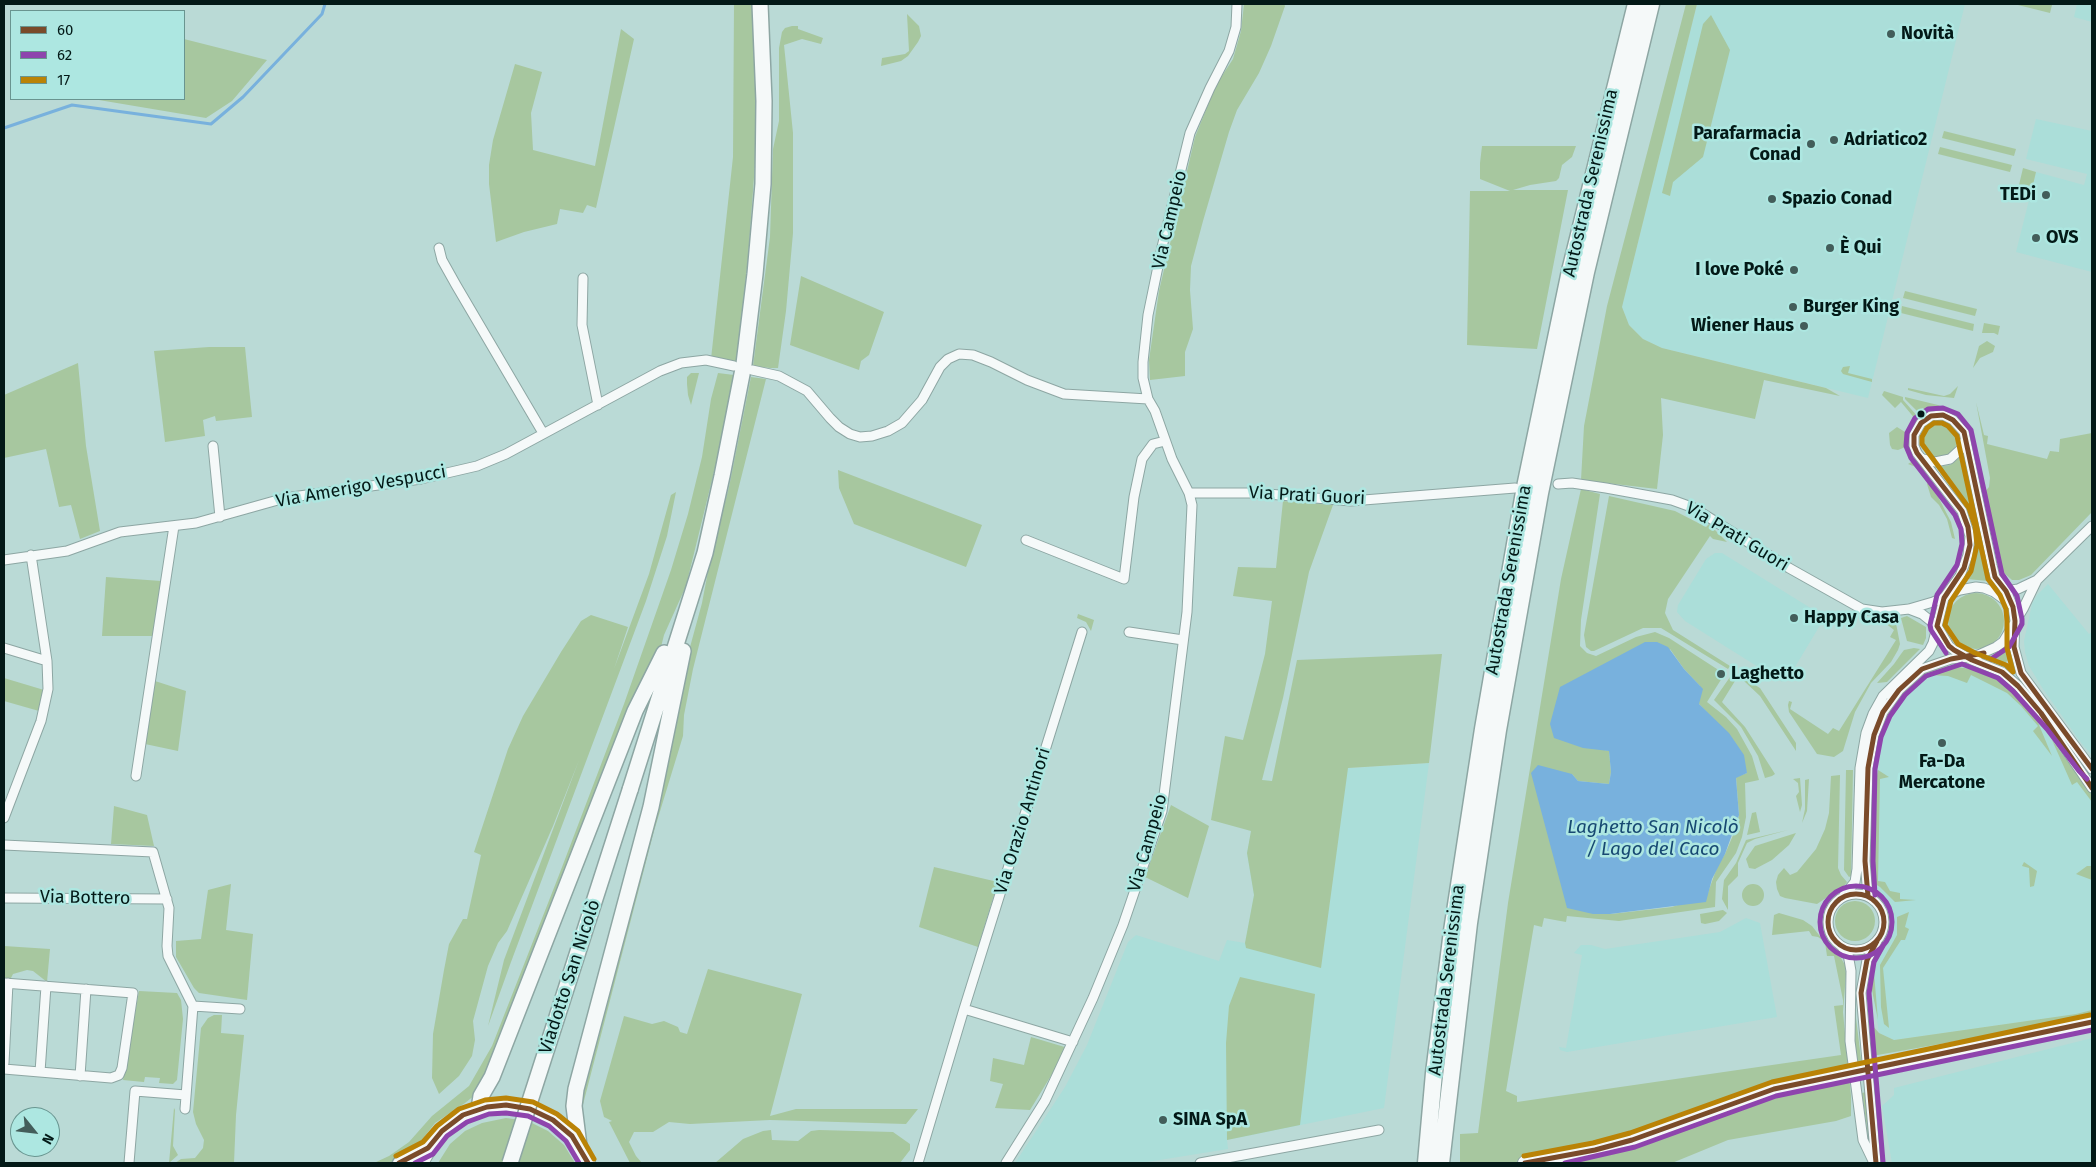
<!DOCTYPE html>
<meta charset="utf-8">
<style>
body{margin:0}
#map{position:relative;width:2096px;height:1167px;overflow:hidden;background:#badad6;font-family:"Fira Sans",sans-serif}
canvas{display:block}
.frame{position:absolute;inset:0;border:5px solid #031917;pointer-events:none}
.legend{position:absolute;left:10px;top:10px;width:175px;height:90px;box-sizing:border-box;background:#ade7e1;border:1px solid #699590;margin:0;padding:6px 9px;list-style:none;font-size:15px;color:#031917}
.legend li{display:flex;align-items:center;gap:10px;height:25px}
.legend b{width:25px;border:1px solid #699590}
.north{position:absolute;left:10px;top:1107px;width:50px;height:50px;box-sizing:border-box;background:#ade7e1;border:1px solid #699590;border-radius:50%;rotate:119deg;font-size:14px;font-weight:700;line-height:20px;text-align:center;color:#031917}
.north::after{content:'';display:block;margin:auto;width:18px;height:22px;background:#435d5a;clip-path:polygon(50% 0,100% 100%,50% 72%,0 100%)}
</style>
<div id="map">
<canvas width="2096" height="1167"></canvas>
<div class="frame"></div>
<ul class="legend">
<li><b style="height:6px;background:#7a4b2a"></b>60</li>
<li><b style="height:6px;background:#8e44ad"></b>62</li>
<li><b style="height:6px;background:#ba8306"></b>17</li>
</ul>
<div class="north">N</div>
</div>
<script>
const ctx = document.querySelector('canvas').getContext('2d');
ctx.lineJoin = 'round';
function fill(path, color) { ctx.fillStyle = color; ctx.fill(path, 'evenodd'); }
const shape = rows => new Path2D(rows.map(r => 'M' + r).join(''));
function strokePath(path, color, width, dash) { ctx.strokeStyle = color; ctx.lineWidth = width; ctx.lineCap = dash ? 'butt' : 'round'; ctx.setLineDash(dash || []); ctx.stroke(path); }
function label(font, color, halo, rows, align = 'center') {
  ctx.font = font + ' "Fira Sans",sans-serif'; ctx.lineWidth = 5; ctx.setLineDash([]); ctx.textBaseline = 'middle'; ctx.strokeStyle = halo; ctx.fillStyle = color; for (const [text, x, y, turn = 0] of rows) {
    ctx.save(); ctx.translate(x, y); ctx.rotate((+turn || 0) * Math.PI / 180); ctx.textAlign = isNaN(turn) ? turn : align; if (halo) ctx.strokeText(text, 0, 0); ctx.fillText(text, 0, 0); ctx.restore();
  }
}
const built = shape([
 [1697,4,1965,4,1868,398,1662,348,1643,339,1629,325,1622,307],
 [2077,4,2092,4,2092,22,2074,17],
 [2036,119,2092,131,2092,272,2016,252,2036,172,2084,185,2087,174,2026,159],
 [1715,553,1722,553,1825,617,1789,677,1785,677,1782,682,1685,621,1677,612,1678,605,1706,559],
 [2048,584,2089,634,2092,632,2092,755,2082,744,2043,689,2029,666,2025,652,2024,641,2032,604,2037,595],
 [1951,666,1984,671,1994,674,2034,713,2092,795,2092,1010,2076,1014,1894,1040,1879,1033,1872,990,1873,959,1876,952,1888,935,1890,925,1886,902,1874,891,1869,880,1874,789,1880,760,1872,757,1882,721,1915,678],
 [1429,763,1384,1108,1227,1140,1228,1149,1141,1163,1015,1163,1065,1087,1087,1045,1128,942,1136,935,1219,961,1227,940,1245,943,1254,895,1247,853,1262,780,1272,781,1321,770],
 [1746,918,1760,923,1777,1017,1567,1052,1560,1050,1559,1047,1566,1048,1582,955,1574,953,1581,945,1591,945,1605,949,1720,932],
 [2092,1038,2092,1163,1892,1163,1882,1106,1894,1095,1894,1088]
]);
const green = shape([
 [734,4,754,4,757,53,756,150,748,259,736,363,711,359,733,157],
 [1244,4,1284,4,1285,6,1271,46,1259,73,1237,110,1229,132,1203,221,1191,266,1190,290,1193,329,1185,352,1185,376,1150,380,1149,360,1159,291,1195,137,1216,85,1233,59,1241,31],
 [1686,4,1697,4,1622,307,1629,325,1643,339,1662,348,1826,388,1840,396,1764,380,1755,419,1661,398,1663,435,1657,489,1581,480,1584,426,1607,306],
 [2014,4,2044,4,2052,5,2050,13],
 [907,14,919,26,921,36,918,42,908,56,901,61,881,66,882,58,905,54,909,51],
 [1711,15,1730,50,1703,157,1673,182,1670,196,1662,193,1703,24],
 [792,26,798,26,798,29,823,38,821,44,802,39,784,45,793,133,793,233,786,311,778,368,770,368,753,366,770,237,773,149,779,121,779,48,782,32,785,28],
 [621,29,634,39,596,208,587,205,583,213,560,209,557,224,524,232,496,242,489,184,489,165,493,140,515,64,542,72,531,113,533,150,595,166],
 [184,39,267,60,232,101,206,118,93,99,184,99],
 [1944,131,2016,149,2014,156,1942,138],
 [1482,146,1576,146,1572,157,1562,165,1559,178,1556,181,1530,185,1513,190,1568,190,1537,349,1467,345,1470,191,1510,191,1480,179,1480,163],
 [1940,147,2012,165,2010,172,1938,154],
 [2023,168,2036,172,2032,189,2019,185],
 [2018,188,2031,191,2028,202,2017,199],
 [801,276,884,312,869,355,861,361,859,370,790,345],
 [1905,291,1977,309,1975,316,1903,298],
 [1902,306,1974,324,1973,331,1901,313],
 [1984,323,2000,326,1998,335,1994,333,1982,333],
 [1987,341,1995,346,1993,352,1980,358,1973,368,1979,346],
 [209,347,245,347,252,417,216,421,215,416,203,420,205,436,165,442,154,351],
 [78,363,86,446,100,531,80,539,71,505,59,507,46,449,4,458,4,395],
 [1850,366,1848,373,1872,379,1872,382,1843,374,1841,371,1843,367],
 [691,373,699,373,691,405,688,395,687,384,687,377],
 [718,373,734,375,726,423,686,586,664,635,657,663,484,1082,475,1095,465,1103,435,1123,417,1146,406,1156,390,1163,374,1163,389,1156,409,1142,432,1116,469,1086,492,1046,559,875,624,704,671,570,688,514,702,457,711,399],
 [751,377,766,379,693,669,684,715,683,736,654,831,580,1116,580,1104,585,1085,673,737,680,684,702,603,710,561,729,487],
 [1958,386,1954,398,1926,395,1908,390,1908,388,1944,396,1950,394],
 [1884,391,1903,397,1903,400,1919,418,1916,420,1901,402,1895,408,1882,395],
 [1905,397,1938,405,1947,409,1927,413,1923,408,1917,411,1905,399],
 [1976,402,1984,435,1988,436,1987,444,2047,459,2050,451,2059,452,2060,439,2092,433,2092,512,2031,575,2019,580,2012,580,2003,572,1983,494,1989,487,1990,478],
 '1921 439a18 18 0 1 1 36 0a18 18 0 1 1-36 0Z',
 [1897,427,1905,432,1951,522,1955,539,1952,538,1947,519,1939,505,1931,497,1927,484,1929,482,1916,467,1908,464,1916,459,1908,446,1898,450,1892,449,1890,445,1889,433],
 [1962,456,1987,573,1988,581,1967,579,1974,559,1976,533,1971,518,1964,504,1937,467,1950,465],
 [838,470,982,525,966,567,854,524,839,488],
 [1581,489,1600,494,1581,620,1580,646,1587,653,1596,656,1636,637,1655,632,1669,638,1720,671,1717,675,1722,678,1707,702,1726,717,1737,729,1752,756,1759,780,1745,783,1746,817,1742,837,1736,853,1716,882,1715,907,1619,921,1567,916,1566,922,1544,918,1542,927,1534,925,1506,1091,1517,1096,1517,1102,1841,1055,1834,1006,1843,1005,1843,1000,1834,956,1827,956,1825,942,1818,937,1812,936,1809,931,1772,935,1774,915,1779,913,1803,920,1812,926,1829,948,1841,958,1845,965,1846,974,1843,1012,1851,1096,1851,1116,1836,1121,1728,1140,1672,1163,1460,1163,1460,1134,1478,1133,1508,903,1561,579],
 [1670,649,1684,669,1700,686,1693,703,1699,704,1733,740,1747,773,1736,777,1739,815,1734,833,1725,854,1718,865,1707,895,1672,907,1611,914,1593,914,1572,774,1578,781,1609,784,1611,772,1609,751,1599,749],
 [676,492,667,536,646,601,511,962,488,1026,504,960,579,760,553,826,507,931,498,943,488,966,473,1021,475,1040,472,1056,459,1076,439,1094,432,1078,433,1034,444,970,449,944,463,919,467,919,481,855,474,852,508,749,523,716,561,652,581,621,591,615,628,627,614,669,649,574,671,495],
 [1609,496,1675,511,1706,527,1709,524,1727,542,1713,539,1710,536,1668,599,1665,613,1673,630,1730,666,1728,669,1661,628,1643,628,1594,651,1591,651,1586,647,1584,635],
 [1283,501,1333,505,1309,572,1283,698,1262,780,1272,781,1297,660,1442,654,1429,763,1348,768,1321,968,1246,948,1245,943,1254,895,1247,853,1251,831,1211,820,1225,736,1243,740,1265,654,1272,601,1233,596,1238,567,1276,568],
 [106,577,161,581,153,636,102,636],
 '1948 621a28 28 0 1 1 56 0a28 28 0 1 1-56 0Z',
 [1078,614,1094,620,1091,631,1086,622,1077,618],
 [1907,616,1926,627,1926,638,1923,645,1907,641,1901,618],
 [1895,618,1900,644,1898,650,1891,662,1871,683,1855,712,1843,751,1834,757,1817,754,1789,712,1788,705,1789,701,1792,702,1790,709,1828,734,1833,728,1839,731,1896,640,1890,637,1894,630,1880,619],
 [1914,648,1920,649,1887,682,1877,683,1894,664,1901,654,1904,650],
 [2007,649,2009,659,2002,666,1990,660],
 [1951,666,1984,671,2004,679,2012,686,2034,713,2052,756,2033,731,2038,726,2021,706,2007,693,1971,675,1967,683,1948,676,1930,675,1917,682,1899,702,1882,731,1872,757,1882,721,1902,691,1923,673,1938,667],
 [1730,677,1735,681,1722,702,1745,727,1775,774,1772,776,1765,778,1758,756,1741,727,1714,700],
 [4,678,44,690,39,711,4,701],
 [1747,680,1760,688,1796,743,1796,751,1760,696,1744,681],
 [155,681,186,691,178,751,145,744],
 [2052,740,2092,795,2092,802,2077,782,2072,785],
 [1846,770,1853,770,1851,876,1849,877,1844,870],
 [1878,770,1889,777,1880,779,1878,881,1885,882,1890,891,1900,893,1900,899,1916,900,1895,902,1880,887,1869,880,1870,817],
 [1840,775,1838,868,1841,875,1847,882,1844,886,1817,904,1785,898,1780,896,1777,889,1776,882,1778,875,1784,868,1790,875,1797,872,1816,849,1825,829,1829,813,1831,776],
 [1800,778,1802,805,1800,812,1796,796,1799,792,1798,783,1793,779],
 [1809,779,1807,811,1802,823,1805,809,1805,780],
 [1171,805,1209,826,1188,898,1145,877],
 [114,806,147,815,154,846,111,844],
 [1756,812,1760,832,1747,835,1752,813],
 [1788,830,1755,839,1747,843,1738,863,1738,876,1728,886,1728,910,1722,899,1724,880,1736,863,1746,840],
 [1796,833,1789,845,1772,860,1755,869,1749,868,1746,859,1755,846],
 [2024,862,2037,871,2034,886,2030,887,2029,868,2022,866],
 [2087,866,2092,866,2092,880,2076,874],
 [934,867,998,882,978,947,919,927],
 [231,884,226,930,253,934,247,1000,199,993,194,988,176,957,176,941,201,939,208,890],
 '1742 895a11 11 0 1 1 22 0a11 11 0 1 1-22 0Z',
 '1835 921a20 20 0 1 1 40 0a20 20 0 1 1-40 0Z',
 [1723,910,1727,913,1719,921,1705,924,1701,923,1700,914],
 [1909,912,1905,927,1909,929,1905,940,1901,940,1883,968,1889,1028,1884,1024,1881,1007,1880,965,1897,935,1897,917],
 [1893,922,1892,934,1876,962,1874,973,1878,1020,1872,990,1873,959,1876,952,1888,935],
 [4,946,50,949,47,982,33,971,27,970,13,974,11,978,4,978],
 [708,969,802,994,770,1116,796,1109,918,1109,906,1124,770,1120,690,1124,669,1122,653,1132,634,1132,629,1142,636,1156,642,1163,630,1163,609,1122,612,1121,604,1117,600,1101,624,1016,652,1024,664,1021,678,1027,680,1032,687,1034],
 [1240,977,1315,994,1300,1125,1227,1140,1226,1043,1229,1006],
 [139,991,177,993,181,1000,183,1019,177,1080,173,1084,159,1083,160,1078,145,1077,144,1082,123,1080],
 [1854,995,1856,996,1856,1018,1862,1067,1858,1068,1854,1042],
 [2092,1010,2092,1013,2019,1030,1872,1056,1868,1011,1872,1025,1879,1033,1894,1040,2076,1014],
 [214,1015,222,1015,221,1033,244,1035,236,1115,234,1163,175,1163,181,1159,195,1158,203,1148,204,1140,196,1124,193,1112,201,1028,208,1018],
 [1031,1037,1068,1048,1030,1110,995,1108,1003,1084,990,1081,993,1058,1024,1065],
 [1866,1092,1871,1143,1869,1143,1862,1093],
 [174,1108,175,1110,173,1146,178,1155,169,1163],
 [506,1118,528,1121,548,1131,564,1145,575,1163,438,1163,450,1144,465,1131,482,1123],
 [771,1130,772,1140,798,1141,811,1131,819,1130,893,1132,910,1144,910,1150,900,1163,715,1163,743,1139,763,1131]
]);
const water = shape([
 [1645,642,1657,642,1668,647,1684,669,1703,689,1699,704,1729,733,1744,755,1747,773,1736,778,1739,815,1725,854,1712,879,1706,902,1610,914,1593,914,1567,908,1531,773,1538,765,1572,774,1578,781,1609,784,1611,772,1609,751,1583,748,1554,738,1550,724,1560,687]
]);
const stream = shape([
 [4,128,72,105,211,124,243,97,322,14,325,4]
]);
const minor = shape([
 [439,248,442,260,456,285,543,433],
 [583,278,582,325,598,405],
 [752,370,779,376,807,391,830,418,839,427,850,434,860,437,872,436,888,431,902,423,922,400,940,367,948,359,959,354,973,355,991,362,1027,380,1064,394,1148,399],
 [213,446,220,517],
 [1924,459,1935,462,1950,459,1962,448,1965,440],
 [1558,484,1572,483,1606,488,1672,500,1694,508,1789,568,1862,609,1882,612,1909,609,1933,602,1960,590,1976,587,1984,588,1994,592,2012,605],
 [1189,493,1256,493,1351,501,1515,488],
 [1026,540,1124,579,1134,497,1142,459,1153,444,1165,441],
 [4,560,67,551,120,532,196,523,285,498,421,479,477,466,506,454,660,371,681,363,706,360,734,366],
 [2006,591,2018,589,2037,580],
 [1909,609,1922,614,1937,626,1949,646,1954,650,1972,660,2002,672,2018,686,2041,713,2092,788],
 [1129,632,1183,640],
 [4,648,47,661],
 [136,776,174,526],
 [4,818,41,721,48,689,47,661,31,555],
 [4,845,153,852,169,908,167,946,168,956,193,1006,185,1109],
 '1828 922a28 28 0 1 1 56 0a28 28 0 1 1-56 0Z',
 [1844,895,1855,882,1857,869,1860,768,1866,733,1873,714,1883,696,1929,651,1933,643,1944,598,1960,576,1968,555,1970,536,1962,511,1917,453,1914,446,1914,435,1921,423,1931,416,1943,415,1953,420,1964,432,1992,565,1995,577,2006,591,2013,607,2015,621,2014,647,2021,673,2092,769],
 [1868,896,1865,861,1868,768,1874,735,1883,712,1899,690,1922,669,1951,659,1976,656,1996,647,2003,642,2023,609,2037,580,2092,526],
 [4,898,167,899],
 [1842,947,1848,954,1851,971,1850,1041,1863,1140,1874,1163],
 [4,983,133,993,122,1068,119,1075,111,1078,4,1069],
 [193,1006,240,1009],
 [964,1009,1073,1042],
 [4,1063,8,983],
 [40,1072,46,986],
 [80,1076,86,989],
 [129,1163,135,1091,186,1095],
 [918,1163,964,1009,1082,632],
 [1006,1163,1045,1101,1093,998,1123,925,1162,811,1187,612,1192,505,1189,493,1172,459,1155,411,1148,399,1143,378,1143,362,1148,315,1162,247,1190,133,1210,88,1229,51,1236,27,1237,4],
 [1200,1163,1379,1130],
 [1876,1163,1861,993,1867,960,1877,941]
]);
const secondary = shape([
 [399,1163,428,1148]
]);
const primary = shape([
 [1877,1068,2092,1022],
 [421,1163,433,1142,453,1122,479,1109,506,1105,530,1109,553,1120,572,1136,588,1163],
 [1525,1163,1595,1150,1686,1122,1720,1107,1774,1089,1845,1074]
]);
const trunk = shape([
 [630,790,705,553,722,476,744,364,755,274,763,184,764,101,760,4],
 [479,1109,481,1096,492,1077,635,711,664,653],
 [579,1146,574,1106,576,1089,651,807,683,651]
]);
const motorway = shape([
 [1426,1163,1434,1073,1452,931,1483,729,1524,492,1570,271,1636,4],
 [1441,1163,1469,923,1498,730,1540,493,1586,272,1651,4]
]);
const primaryBridge = shape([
 [1845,1074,1877,1068]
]);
const trunkBridge = shape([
 [510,1163,630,790]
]);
const bus1 = shape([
 [2092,769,2021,673,2014,647,2015,621,2013,607,2006,591,1995,577,1964,432,1953,420,1943,415,1931,416,1921,423,1914,435,1914,446,1917,453,1962,511,1968,527,1970,545,1964,568,1944,598,1937,626,1949,646,1954,650,1972,660,2002,672,2018,686,2041,713,2092,788],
 '1828 922a28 28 0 1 1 56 0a28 28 0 1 1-56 0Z',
 [1868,896,1865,861,1868,768,1874,735,1883,712,1899,690,1922,669,1951,659,1984,653],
 [399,1163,428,1148,442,1131,463,1115,487,1107,506,1105,530,1109,553,1120,572,1136,588,1163],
 [1525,1163,1595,1150,1632,1140,1774,1089,2092,1022],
 [1876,1163,1861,993,1867,960,1877,941]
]);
const bus2 = shape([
 [1946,653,1931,630,1930,625,1937,595,1957,565,1962,544,1961,529,1955,515,1911,458,1906,446,1907,433,1915,418,1928,409,1943,408,1958,414,1971,430,2002,574,2017,596,2022,619,2022,624,2009,647,1991,659],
 '1820 922a36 36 0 1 1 72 0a36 36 0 1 1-72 0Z',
 [1875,895,1873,861,1875,769,1881,737,1890,716,1905,695,1926,676,1962,664,1998,678,2013,691,2047,729,2079,771,2087,779],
 [1883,1162,1869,993,1874,962,1884,944],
 [415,1163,433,1154,447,1136,467,1122,489,1114,506,1113,528,1116,549,1126,566,1141,579,1163],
 [1565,1163,1635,1147,1776,1096,2092,1030]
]);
const bus3 = shape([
 [1934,423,1942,423,1948,426,1957,436,1988,579,2000,595,2006,609,2007,621,2007,648,2013,672,2006,665,1975,653,1958,644,1945,625,1951,601,1971,571,1977,545,1975,526,1969,508,1922,444,1922,437,1927,428,1934,423],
 [396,1156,423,1142,437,1126,459,1109,485,1100,506,1098,533,1102,557,1114,578,1131,594,1159],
 [1524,1156,1593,1143,1630,1133,1772,1082,2090,1015]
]);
const markers = [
 [1891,34,5,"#435d5a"],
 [1834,140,5,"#435d5a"],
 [1811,144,5,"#435d5a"],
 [2046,195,5,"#435d5a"],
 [1772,199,5,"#435d5a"],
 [2036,238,5,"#435d5a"],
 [1830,248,5,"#435d5a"],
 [1794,270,5,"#435d5a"],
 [1793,307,5,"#435d5a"],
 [1804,326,5,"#435d5a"],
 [1921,414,4.5,"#031917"],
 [1794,618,5,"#435d5a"],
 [1721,674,5,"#435d5a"],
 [1942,743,5,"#435d5a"],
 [1163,1120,5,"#435d5a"]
];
const poiNames = [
 ["Novità",1901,34],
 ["Parafarmacia",1801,134,"right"],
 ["Conad",1801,155,"right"],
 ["Adriatico2",1844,140],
 ["TEDi",2036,195,"right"],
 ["Spazio Conad",1782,199],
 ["OVS",2046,238],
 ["È Qui",1840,248],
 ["I love Poké",1784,270,"right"],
 ["Burger King",1803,307],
 ["Wiener Haus",1794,326,"right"],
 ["Happy Casa",1804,618],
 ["Laghetto",1731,674],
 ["Fa-Da",1942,762,"center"],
 ["Mercatone",1942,783,"center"],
 ["SINA SpA",1173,1120]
];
const streetNames = [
 ["Autostrada Serenissima",1591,183,-77],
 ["Via Campeio",1170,220,-77],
 ["Via Amerigo Vespucci",361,487,-10],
 ["Via Prati Guori",1307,496,3],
 ["Via Prati Guori",1737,537,31],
 ["Autostrada Serenissima",1509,580,-80],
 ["Via Orazio Antinori",1023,821,-73],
 ["Via Campeio",1148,843,-74],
 ["Via Bottero",85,898,1],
 ["Viadotto San Nicolò",570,977,-72],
 ["Autostrada Serenissima",1447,980,-83]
];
const waterNames = [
 ["Laghetto San Nicolò",1653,828],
 ["/ Lago del Caco",1653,850]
];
fill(built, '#abded9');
fill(green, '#a7c79f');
fill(water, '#78b1dd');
strokePath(stream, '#78b1dd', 3);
strokePath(minor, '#8da6a3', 11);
strokePath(secondary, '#8da6a3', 15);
strokePath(primary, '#8da6a3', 16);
strokePath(trunk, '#8da6a3', 18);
strokePath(motorway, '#8da6a3', 19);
strokePath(minor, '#f5f9f9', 9);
strokePath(secondary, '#f5f9f9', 12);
strokePath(primary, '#f5f9f9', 14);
strokePath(trunk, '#f5f9f9', 15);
strokePath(motorway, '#f5f9f9', 16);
strokePath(primaryBridge, '#8da6a3', 16, []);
strokePath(trunkBridge, '#8da6a3', 18, []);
strokePath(primaryBridge, '#f5f9f9', 14);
strokePath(trunkBridge, '#f5f9f9', 15);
strokePath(bus1, '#7a4b2a', 5);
strokePath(bus2, '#8e44ad', 5);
strokePath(bus3, '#ba8306', 5);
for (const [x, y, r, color] of markers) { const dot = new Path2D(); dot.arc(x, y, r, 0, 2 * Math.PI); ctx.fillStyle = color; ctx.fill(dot); strokePath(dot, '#ade7e1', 2); }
label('bold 18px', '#031917', '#ade7e1', poiNames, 'left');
label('18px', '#031917', '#ade7e1', streetNames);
label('italic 19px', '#174872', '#ade7e1', waterNames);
</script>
